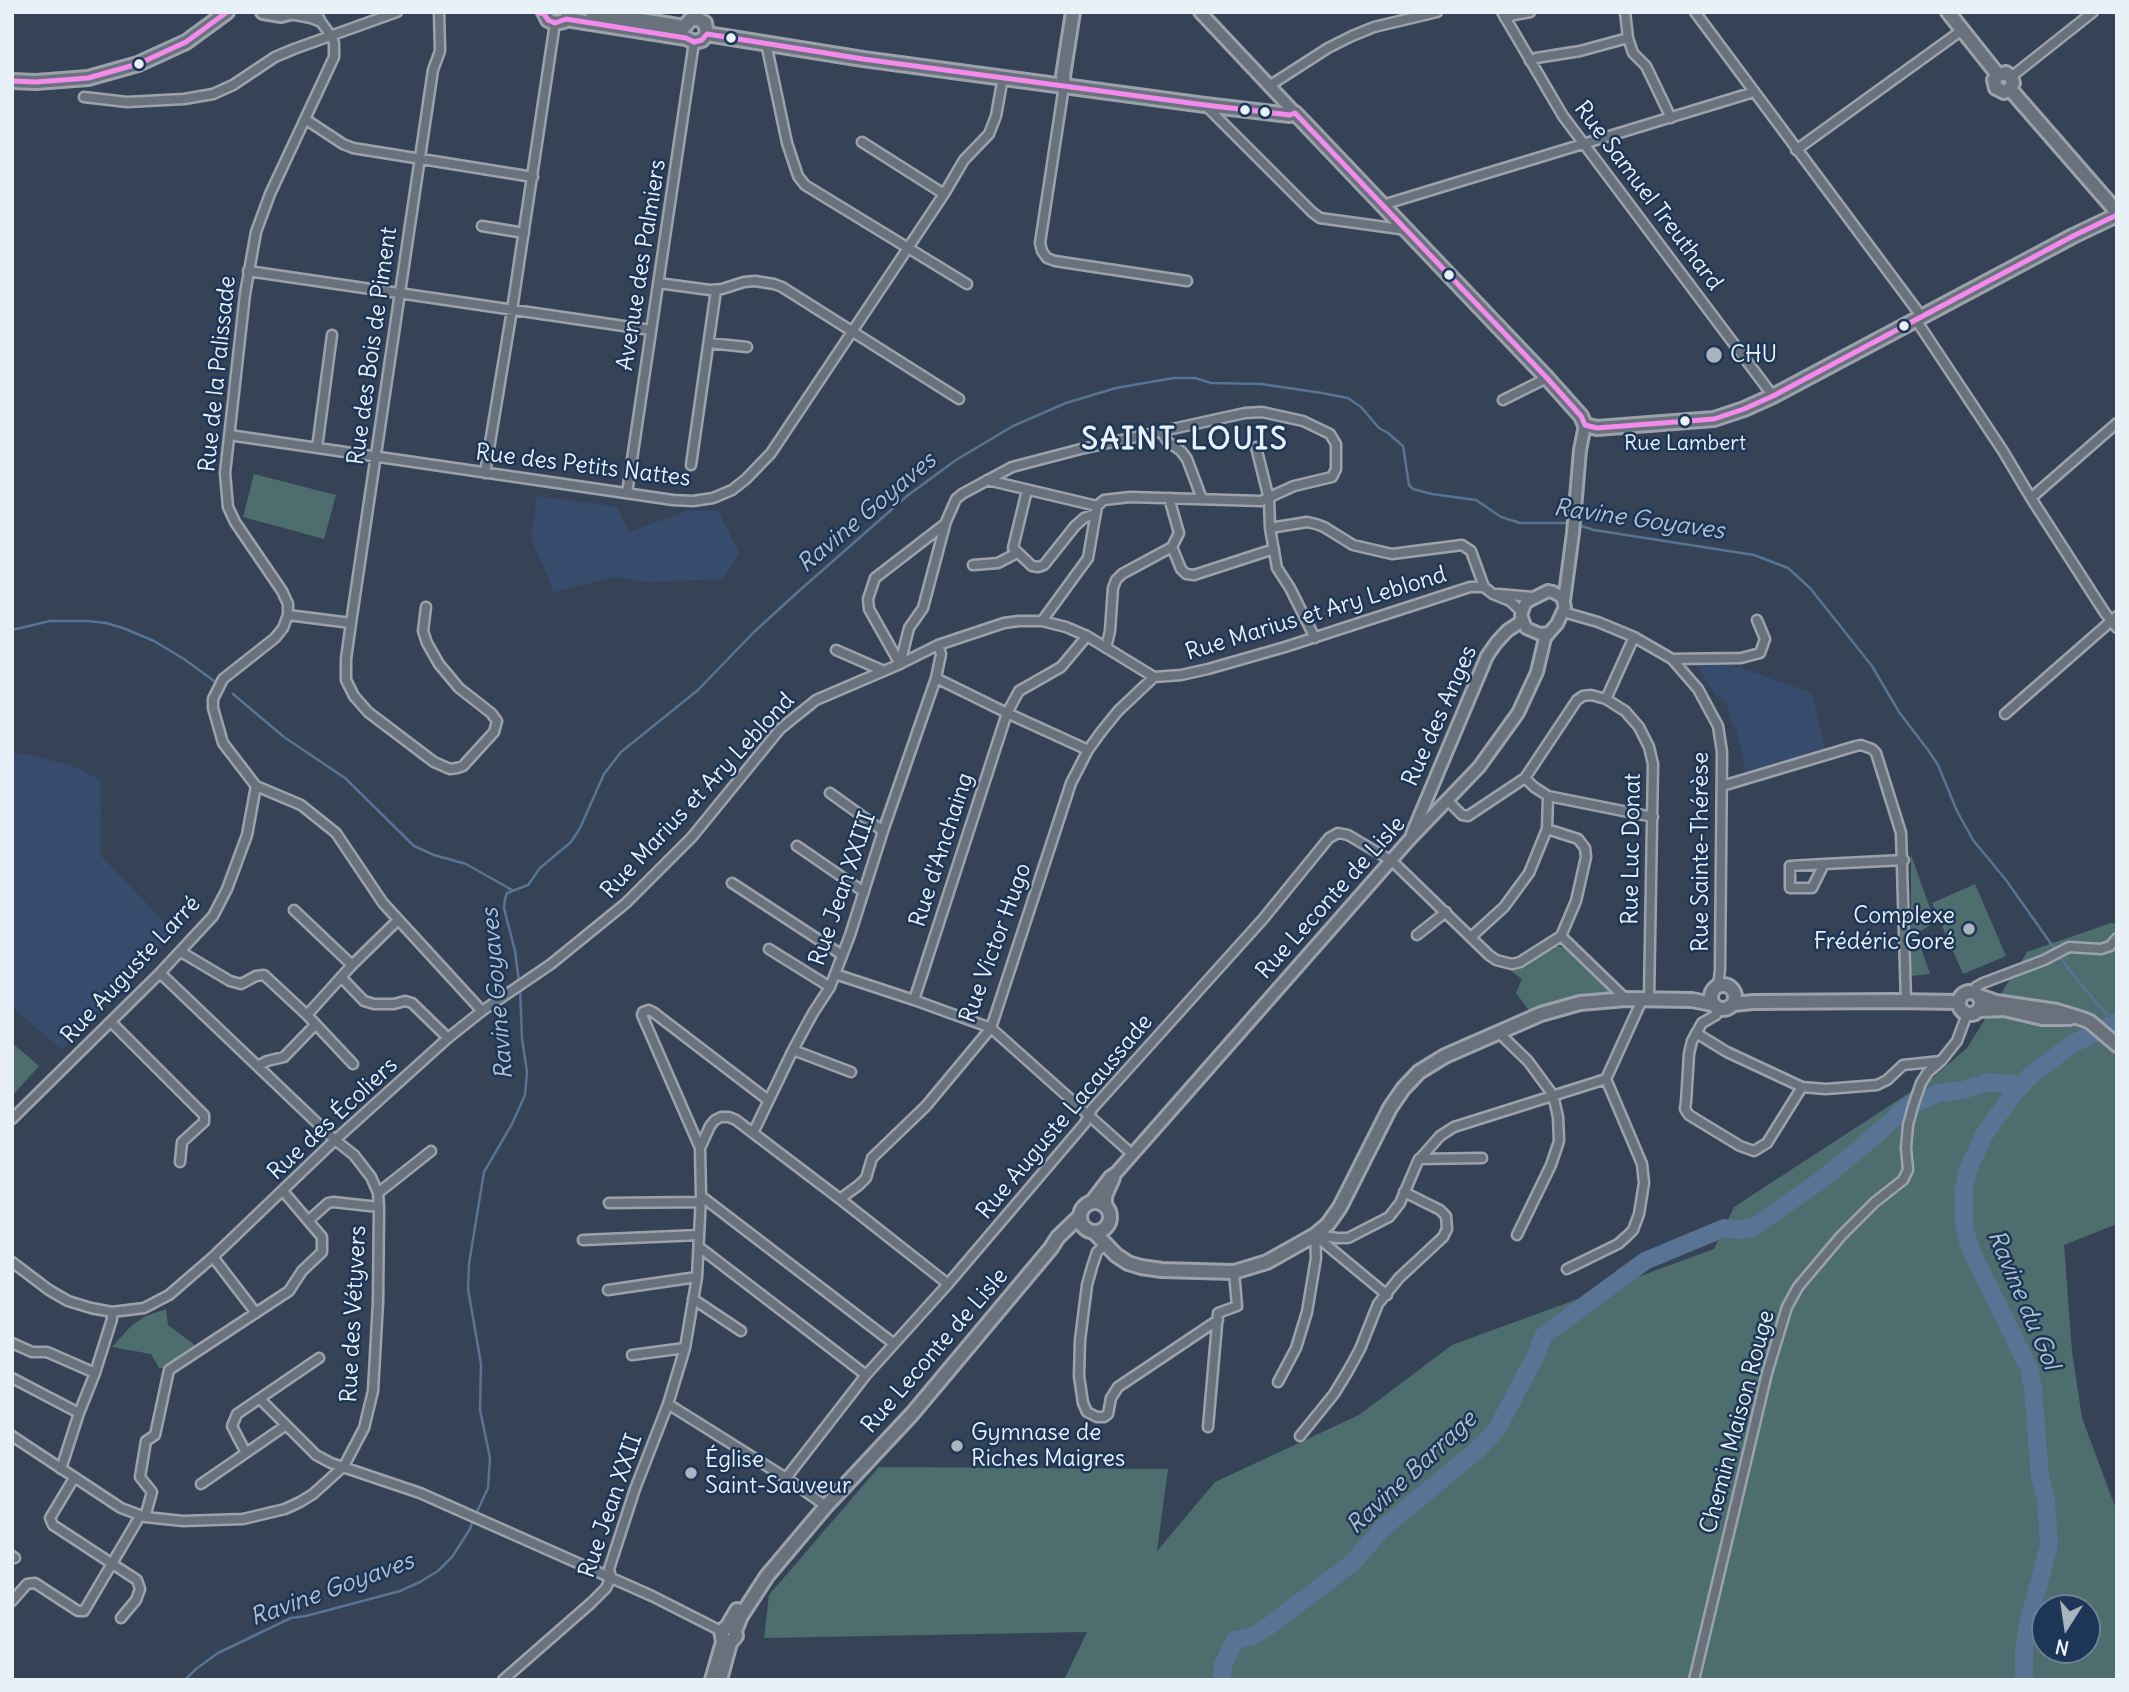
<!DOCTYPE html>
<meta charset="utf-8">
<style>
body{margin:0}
#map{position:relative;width:2129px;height:1692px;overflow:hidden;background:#364356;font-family:Delius,sans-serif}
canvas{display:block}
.frame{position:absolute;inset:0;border:14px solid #e8f1f8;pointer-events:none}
.north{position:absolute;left:2031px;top:1594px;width:70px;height:70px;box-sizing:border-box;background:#1d3557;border:2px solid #6e8097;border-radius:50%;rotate:192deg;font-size:19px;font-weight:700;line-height:28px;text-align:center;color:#e8f1f8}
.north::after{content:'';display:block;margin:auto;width:24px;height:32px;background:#aab4bf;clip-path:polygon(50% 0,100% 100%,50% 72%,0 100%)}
</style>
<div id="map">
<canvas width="2129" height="1692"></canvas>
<div class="frame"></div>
<div class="north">N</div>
</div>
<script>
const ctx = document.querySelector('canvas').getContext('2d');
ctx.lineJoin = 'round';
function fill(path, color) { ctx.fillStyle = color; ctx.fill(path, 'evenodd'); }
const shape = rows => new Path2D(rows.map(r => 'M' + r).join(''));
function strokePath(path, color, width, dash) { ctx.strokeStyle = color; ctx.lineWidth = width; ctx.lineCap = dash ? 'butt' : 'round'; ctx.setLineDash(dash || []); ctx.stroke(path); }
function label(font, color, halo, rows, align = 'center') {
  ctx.font = font + ' Delius,sans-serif'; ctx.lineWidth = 5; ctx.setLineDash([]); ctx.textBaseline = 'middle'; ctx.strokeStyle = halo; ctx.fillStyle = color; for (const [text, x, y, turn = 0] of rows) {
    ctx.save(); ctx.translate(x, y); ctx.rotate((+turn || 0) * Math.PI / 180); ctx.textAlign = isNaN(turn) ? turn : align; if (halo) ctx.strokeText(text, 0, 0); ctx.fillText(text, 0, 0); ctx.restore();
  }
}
const built = shape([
 [537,496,617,507,629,532,689,510,718,511,739,553,723,579,648,582,614,577,554,592,531,538],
 [1696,664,1730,664,1812,693,1825,750,1746,771,1736,726,1733,727,1727,703,1716,696],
 [12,753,31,755,72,766,101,780,100,855,175,933,62,1050,12,1007]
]);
const green = shape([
 [254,474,336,495,324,539,243,517],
 [1911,855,1935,922,1916,934,1930,974,1911,976],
 [1975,884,2006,956,1963,974,1932,903],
 [2111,923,2117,924,2117,1224,2064,1245,2072,1351,2082,1418,2117,1512,2117,1680,1064,1680,1087,1632,764,1638,769,1595,879,1467,1168,1469,1157,1551,1215,1482,1359,1415,1452,1345,1714,1249,1734,1207,1932,1078,1967,1048,2027,952],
 [2045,1608,2087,1608,2087,1650,2045,1650],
 [1550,946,1558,946,1567,949,1614,994,1590,996,1564,1001,1530,1012,1516,993,1522,979,1511,971],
 [12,1043,39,1066,12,1096],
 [166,1309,168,1325,196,1346,166,1368,159,1368,151,1354,112,1347,132,1325,146,1316]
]);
const stream = shape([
 [1575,524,1594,530,1754,555,1788,568,1810,588,1872,666,1899,712,1928,750,1938,765,1957,811,1973,840,2006,880,2073,975,2114,1023],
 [12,630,50,621,87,621,106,623,123,628,154,641,184,659,214,681],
 [233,694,284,737,345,778,414,846,434,855,466,864,512,890],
 [519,982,515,951,504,908,505,899,507,893,528,885,540,868,571,842,580,828,604,774,621,752,698,690,754,632,800,590,907,496,956,460,1013,426,1066,403,1116,388,1174,378,1195,378,1211,383,1261,384,1322,393,1348,398,1361,407,1379,428,1388,433,1403,446,1409,485,1413,489,1432,494,1476,500,1501,517,1520,523,1569,523],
 [476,1514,488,1488,490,1458,480,1410,481,1364,468,1289,469,1264,484,1172,512,1124,525,1095,527,1072,522,1038,520,989],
 [185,1680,196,1669,218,1653,291,1618,306,1616,400,1591,420,1582,438,1571,452,1557,470,1529,473,1520]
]);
const river = shape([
 [2106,1027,2117,1022],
 [1222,1680,1223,1665,1235,1640,1252,1636,1266,1628,1352,1563,1383,1528,1477,1450,1497,1429,1537,1353,1544,1335,1645,1261,1724,1228,1739,1230,1754,1227,1821,1180,1863,1146,1908,1106,1939,1093,1963,1090,1988,1082,2021,1085],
 [2024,1680,2024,1651,2028,1623,2049,1546,2046,1500,2040,1477,2033,1389,2029,1368,1974,1257,1968,1241,1964,1224,1964,1187,1968,1170,1984,1135,2014,1093,2031,1075,2074,1043,2095,1033]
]);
const minor = shape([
 [316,12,321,22,332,37,334,43,334,57,270,194,256,232,245,294,225,473,228,507,235,522,282,591,288,604,288,615,283,628,275,638,223,679,213,699,213,708,223,743,256,786,301,805,336,833,383,903,482,1011],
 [1502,12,1563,116,1773,396],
 [1625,12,1628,38,1633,53,1646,66,1671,118],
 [1695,12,1922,317],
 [290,14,311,18,321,22],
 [1505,18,1514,15,1530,12],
 [766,43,787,143,798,176,805,185,967,284],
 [1530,61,1536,58,1580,51,1628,38],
 [2011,77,2093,12],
 [1064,86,1040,243,1042,251,1047,258,1055,261,1187,281],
 [1269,86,1328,48,1352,36,1374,27,1437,12],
 [84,97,127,102,184,99,213,94,233,85,275,57,294,49,397,12],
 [1205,105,1312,212,1320,218,1407,230],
 [305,119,343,144,353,148,533,177],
 [862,142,944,194],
 [1796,150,1958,33,1966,34],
 [1385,207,1389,203,1754,92],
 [482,226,524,233],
 [248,271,651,330],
 [658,283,710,290,722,289,744,282,755,281,774,284,782,287,959,399],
 [1916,320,2003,451,2031,498,2105,613,2117,628],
 [709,343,747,347],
 [1503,400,1547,378],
 [1162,433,1168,442,1181,451,1187,459,1202,499],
 [229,435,673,500,693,501,713,498,732,490,746,479,771,453,944,194,964,160,989,134,996,116,1003,77],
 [1256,447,1269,499,1270,528,1277,568,1290,588,1315,638],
 [317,448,332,335],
 [691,465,716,290],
 [485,473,512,310,555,23],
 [987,480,1097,506],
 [1027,490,1013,548,1032,566,1038,567,1044,565,1075,526,1084,518,1095,514],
 [627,493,694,42],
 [1169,498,1179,533,1172,547,1181,569,1186,574,1194,575,1274,549],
 [2031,498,2117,423],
 [1270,528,1307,522,1316,524,1324,527,1353,545,1392,554,1462,545,1471,551,1484,587],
 [973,565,998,563,1017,553],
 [1498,594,1533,597],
 [426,607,423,631,427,643,439,664,459,688,491,713,497,721,494,732,463,766,457,768,450,769,434,762,368,712,354,696,346,680,346,659,351,623,433,70,440,51,439,12],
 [1563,612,1598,622,1634,637,1672,659,1698,689,1718,726,1722,752,1720,970,1718,986],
 [288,615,351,623],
 [1106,648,1110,631,1113,588,1116,580,1122,574,1172,547],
 [836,650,884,671],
 [1672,659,1741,658,1760,653,1765,639,1757,620],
 [900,664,869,609,868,599,875,578,945,524,956,499,962,494,1012,467,1081,449,1245,413,1262,412,1303,421,1330,434,1336,444,1336,469,1332,477,1294,486,1261,501,1130,497,1104,500,1097,506,1088,558,1042,621],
 [900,664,909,628,923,608,945,525],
 [936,678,1007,713,1088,750],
 [1606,699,1634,637],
 [2005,714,2117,616],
 [1525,778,1534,787,1548,796,1653,817],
 [1722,786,1856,746,1861,745,1872,749,1876,753,1901,833,1906,1001],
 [830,793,883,831],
 [1448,801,1462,815,1468,816,1525,778,1577,700,1583,696,1591,695,1606,699,1625,711,1639,727,1649,747,1653,764,1649,1000],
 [797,846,864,892],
 [1824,864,1812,888,1790,888,1790,866,1824,864,1904,860],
 [732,883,842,955],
 [294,910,352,965],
 [1417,935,1446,912],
 [1561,936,1626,999],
 [1471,937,1504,907,1529,873,1547,829,1548,796],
 [769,949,830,987],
 [181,952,230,981,241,984,256,976,264,975,307,1015,352,965,398,920],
 [835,974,914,1000,991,1028,1132,1154],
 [341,977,364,1001,374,1004,394,1004,405,1001,412,1003,448,1038],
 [1974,992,1976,987,1983,983,2044,960,2069,947,2101,949,2110,946,2117,938],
 [914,1000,1007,713,1019,691,1061,667,1087,636],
 [1720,1009,1716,1015,1702,1023,1692,1041,1689,1054,1686,1102,1685,1109,1689,1115,1740,1146,1754,1151,1767,1143,1802,1087],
 [307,1015,353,1064],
 [111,1022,204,1115,204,1122,182,1142,180,1162],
 [1498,1032,1528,1061,1553,1095,1558,1117,1559,1141,1551,1165,1517,1235],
 [1696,1033,1727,1052,1802,1087,1826,1089,1877,1085,1887,1080,1903,1065,1941,1061,1957,1041,1967,1014],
 [793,1050,851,1072],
 [258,1066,267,1061,284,1057,315,1025],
 [12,1119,160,973,213,916,227,889,247,835,256,786],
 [753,1133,793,1050,813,1013,830,987,850,935,883,831,936,678,941,654,938,645],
 [700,1148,710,1126,715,1120,721,1117,729,1117,736,1120,840,1199,948,1284],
 [1419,1159,1482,1158],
 [378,1193,431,1151],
 [701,1196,893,1343],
 [840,1199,859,1185,866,1178,872,1158,926,1106,991,1028,1071,783,1088,750,1101,732,1118,711,1154,677],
 [609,1203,700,1202],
 [309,1220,328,1203,333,1202,379,1207],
 [1315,1235,1337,1238,1348,1238,1389,1217,1400,1203,1418,1161,1440,1136,1454,1127,1606,1079],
 [1317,1237,1387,1295],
 [583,1240,699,1235],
 [1106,1244,1097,1252,1092,1267,1087,1285,1080,1340,1079,1376,1083,1403,1087,1412,1097,1417,1104,1417,1108,1414,1111,1398,1118,1387,1218,1320],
 [699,1247,866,1375],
 [213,1257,256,1313],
 [12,1262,49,1290,68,1301,91,1308,112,1312,144,1308,169,1295,213,1257,335,1140,448,1038,482,1011,551,964,626,903,692,837,780,729,816,700,900,664,938,645,1004,623,1019,621,1042,621,1066,627,1087,636,1154,677,1181,675,1208,669,1285,647,1470,587,1484,587,1493,594,1510,601,1522,612],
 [1567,1269,1618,1244,1626,1237,1633,1230,1639,1214,1644,1183,1642,1164,1606,1079,1642,1000],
 [608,1290,697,1277],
 [693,1299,741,1331],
 [12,1343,32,1352,47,1352,95,1373],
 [632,1355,685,1348],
 [12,1378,79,1413],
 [1278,1382,1296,1348,1307,1312,1316,1258,1315,1235],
 [260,1399,316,1455,331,1463,420,1493,652,1596,721,1631],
 [668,1404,786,1478,826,1506],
 [1208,1427,1218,1313,1237,1306,1234,1272],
 [12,1436,121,1508,145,1517,183,1521,243,1519,285,1509,300,1502,313,1494,344,1466,364,1428,373,1391,378,1302,379,1207,378,1193,371,1177,354,1155,335,1140,160,973],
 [1300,1436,1334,1394,1348,1371,1360,1349,1378,1304,1399,1278,1443,1237,1447,1229,1446,1216,1440,1210,1404,1192],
 [246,1453,232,1426,237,1414,319,1358],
 [61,1469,79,1413,95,1373,112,1319,112,1312],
 [74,1478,50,1518,53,1525,137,1580,140,1589,136,1600,121,1618],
 [786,1478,866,1375,948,1284,1085,1123,1092,1109,1263,919,1329,838,1338,833,1348,835,1392,861,1489,955,1496,960,1512,964,1520,962,1561,936,1576,901,1586,857,1585,848,1578,839,1547,829],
 [201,1484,285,1426],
 [145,1517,152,1492,140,1477,146,1441,155,1435,169,1370,289,1291,302,1271,322,1252,322,1237,283,1191],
 [12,1556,15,1558],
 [12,1601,27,1584,35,1583,78,1611,84,1611,140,1516],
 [503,1680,591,1603,606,1588,611,1577,609,1569,635,1489,668,1404,685,1348,697,1277,701,1196,700,1148,642,1015,643,1012,649,1010,653,1012,768,1100],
 [1694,1680,1767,1373,1787,1307,1798,1287,1841,1236,1875,1202,1903,1180,1908,1170,1906,1148,1908,1125,1914,1103,1921,1083,1928,1072,1941,1061]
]);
const tertiary = shape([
 [1200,12,1295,113],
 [1548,591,1553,592,1562,597,1565,607,1557,624,1549,633,1540,634,1526,628,1521,615,1525,604,1528,601,1548,591],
 [1564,601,1573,533,1580,450,1585,425],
 [1412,834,1487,656,1496,643,1507,631,1519,623,1522,617],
 [1090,1203,1110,1177,1116,1173,1409,840,1479,767,1518,713,1537,672,1545,638,1549,633],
 [1106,1207,1106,1196,1114,1178]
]);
const secondary = shape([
 [263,12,281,15,293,12],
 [544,12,548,20,555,23,564,21,569,15],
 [592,12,684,27,691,19,698,19,705,23,707,34],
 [1948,12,1998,75],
 [566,19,686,38,694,42,702,40,707,34],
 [707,34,863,59,1205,105,1290,115,1295,113,1547,378,1581,416,1585,425,1597,428,1714,419,1744,409,1773,396,2073,236,2117,215],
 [1998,75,1994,80,1996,88,2004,92,2010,89],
 [1998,75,2006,73,2011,77,2013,83,2010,89],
 [12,81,36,82,88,78,138,64,186,42,227,12],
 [1064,86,1063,76,1073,12],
 [2010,89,2117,212],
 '1711 997a12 12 0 1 1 24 0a12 12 0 1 1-24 0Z',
 '1959 1003a11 11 0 1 1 22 0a11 11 0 1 1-22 0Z',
 [1979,996,1996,1002,2057,1011,2083,1019,2090,1022,2117,1045],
 [1733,1004,1753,1002,1892,1001,1958,1002],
 [1979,1010,2004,1009,2042,1018,2070,1018],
 '1080 1217a15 15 0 1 1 30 0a15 15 0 1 1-30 0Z',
 [1094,1232,1116,1255,1128,1263,1141,1267,1162,1270,1234,1272,1267,1262,1315,1235,1328,1224,1340,1207,1390,1108,1403,1089,1419,1072,1445,1056,1541,1014,1580,1003,1626,999,1692,1000,1712,1004],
 [712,1680,723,1642,721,1631,727,1627,737,1610],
 [720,1680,730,1643,736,1636,735,1631,741,1616,767,1576,826,1506,912,1414,1051,1248,1058,1237,1080,1216]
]);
const bus1 = shape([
 [536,12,544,14,548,20,555,23,566,19,686,38,694,42,702,40,707,34,863,59,1205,105,1290,115,1295,113,1547,378,1581,416,1585,425,1597,428,1714,419,1744,409,1773,396,2073,236,2117,215],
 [12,81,36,82,88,78,138,64,186,42,227,12]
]);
const markers = [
 [731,38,6,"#e8f1f8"],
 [139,64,6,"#e8f1f8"],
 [1245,110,6,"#e8f1f8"],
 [1265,112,6,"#e8f1f8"],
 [1449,275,6,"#e8f1f8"],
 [1904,326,6,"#e8f1f8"],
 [1714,355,9,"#aab4bf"],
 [1685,421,6,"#e8f1f8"],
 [1969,929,7,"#aab4bf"],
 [957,1446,7,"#aab4bf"],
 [691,1473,7,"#aab4bf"]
];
const busNames = [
 ["Rue Lambert",1685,444]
];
const streetNames = [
 ["Rue Samuel Treuthard",1648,196,53],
 ["Avenue des Palmiers",642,265,-81],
 ["Rue des Bois de Piment",373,346,-82],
 ["Rue de la Palissade",218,374,-84],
 ["Rue des Petits Nattes",583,466,7],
 ["Rue Marius et Ary Leblond",1316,614,-17],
 ["Rue des Anges",1440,716,-66],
 ["Rue Marius et Ary Leblond",698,796,-47],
 ["Rue Luc Donat",1632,849,-89],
 ["Rue d'Anchaing",942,850,-72],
 ["Rue Sainte-Thérèse",1701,852,-90],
 ["Rue Jean XXIII",843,889,-71],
 ["Rue Leconte de Lisle",1331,898,-48],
 ["Rue Victor Hugo",996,943,-70],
 ["Rue Auguste Larré",131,970,-47],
 ["Rue Auguste Lacaussade",1065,1117,-50],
 ["Rue des Écoliers",333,1119,-43],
 ["Rue des Vétyvers",354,1314,-87],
 ["Rue Leconte de Lisle",935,1351,-49],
 ["Chemin Maison Rouge",1738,1422,-75],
 ["Rue Jean XXII",611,1506,-71]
];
const poiNames = [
 ["CHU",1730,355],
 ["Complexe",1955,916,"right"],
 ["Frédéric Goré",1955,942,"right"],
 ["Gymnase de",971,1433],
 ["Riches Maigres",971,1459],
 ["Église",705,1460],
 ["Saint-Sauveur",705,1486]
];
const waterNames = [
 ["Ravine Goyaves",867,513,-40],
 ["Ravine Goyaves",1639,520,8],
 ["Ravine Goyaves",498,994,-95],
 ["Ravine du Gol",2023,1300,67],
 ["Ravine Barrage",1412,1473,-43],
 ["Ravine Goyaves",332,1590,-20]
];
const districtNames = [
 ["SAINT-LOUIS",1185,440]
];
fill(built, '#374c6d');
fill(green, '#4e6d6f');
strokePath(stream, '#587394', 2.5);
strokePath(river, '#587394', 18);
strokePath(minor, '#9ba2ac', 13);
strokePath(tertiary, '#9ba2ac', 16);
strokePath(secondary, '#9ba2ac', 18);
strokePath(minor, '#68717c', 8);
strokePath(tertiary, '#68717c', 10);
strokePath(secondary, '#68717c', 12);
strokePath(bus1, '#f48bec', 5);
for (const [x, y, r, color] of markers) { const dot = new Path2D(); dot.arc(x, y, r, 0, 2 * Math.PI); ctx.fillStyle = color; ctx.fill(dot); strokePath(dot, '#1d3557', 2.5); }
label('21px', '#e8f1f8', '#1d3557', busNames);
label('23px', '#e8f1f8', '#1d3557', streetNames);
label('23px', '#e8f1f8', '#1d3557', poiNames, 'left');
label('italic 24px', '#b0c1d2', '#1d3557', waterNames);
ctx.letterSpacing = '2px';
label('bold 30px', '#e8f1f8', '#1d3557', districtNames);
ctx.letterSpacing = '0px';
</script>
